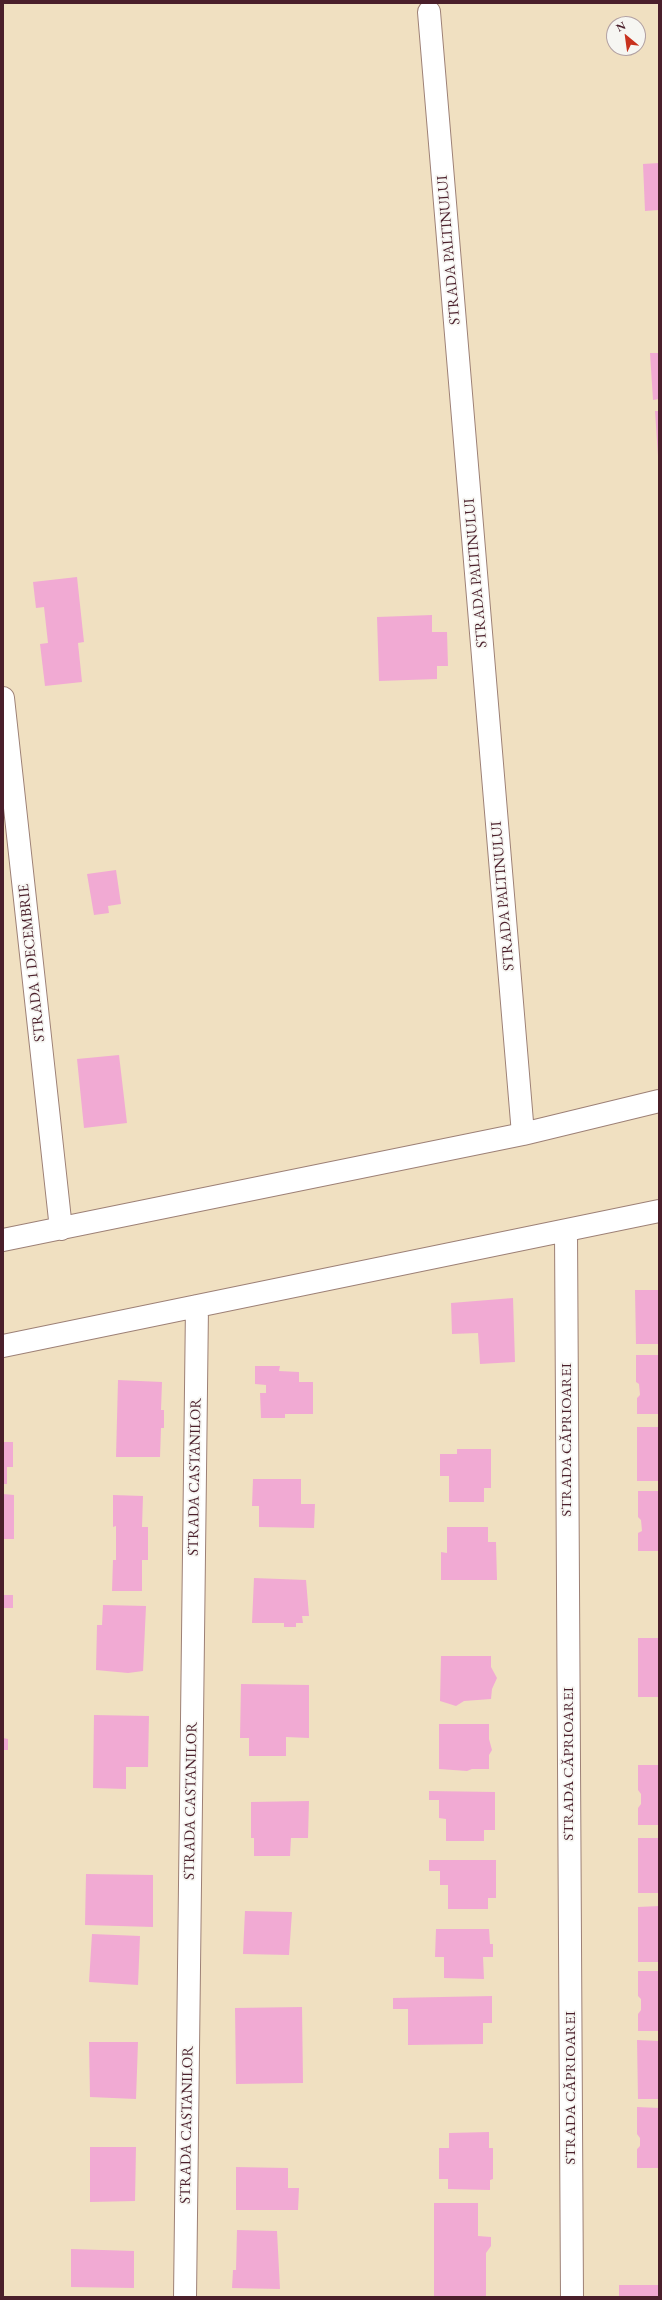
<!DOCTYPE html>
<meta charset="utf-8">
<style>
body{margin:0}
#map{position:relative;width:662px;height:2300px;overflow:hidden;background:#f0e0c1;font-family:"EB Garamond",serif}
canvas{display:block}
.frame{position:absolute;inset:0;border:4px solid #4a1f2b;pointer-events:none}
.north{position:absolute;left:606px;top:16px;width:40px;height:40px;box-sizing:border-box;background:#f6f6f2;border:1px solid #b1a0a2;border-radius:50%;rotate:331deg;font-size:11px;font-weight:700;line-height:16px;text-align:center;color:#4a1f2b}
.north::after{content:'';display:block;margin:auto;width:14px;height:18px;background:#c8321e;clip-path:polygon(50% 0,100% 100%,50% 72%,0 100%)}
</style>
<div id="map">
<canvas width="662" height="2300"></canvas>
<div class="frame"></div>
<div class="north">N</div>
</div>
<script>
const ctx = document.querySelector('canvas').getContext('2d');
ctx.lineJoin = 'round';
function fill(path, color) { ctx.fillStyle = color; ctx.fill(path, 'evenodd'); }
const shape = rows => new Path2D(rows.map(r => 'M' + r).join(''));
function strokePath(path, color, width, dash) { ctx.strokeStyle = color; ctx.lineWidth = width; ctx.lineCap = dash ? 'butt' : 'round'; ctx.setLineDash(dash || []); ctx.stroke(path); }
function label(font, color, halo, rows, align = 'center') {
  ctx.font = font + ' "EB Garamond",serif'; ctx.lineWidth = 3.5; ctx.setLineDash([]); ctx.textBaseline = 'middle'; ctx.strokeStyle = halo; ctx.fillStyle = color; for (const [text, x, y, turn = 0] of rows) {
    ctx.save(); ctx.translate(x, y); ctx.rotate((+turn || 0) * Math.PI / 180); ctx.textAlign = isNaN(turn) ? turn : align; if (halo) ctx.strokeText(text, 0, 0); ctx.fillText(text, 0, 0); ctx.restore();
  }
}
const building = shape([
 [659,163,659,210,645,211,643,164],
 [650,353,659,353,659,399,653,400],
 [655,411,659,411,659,455,658,456],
 [77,577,84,642,78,643,82,682,45,686,40,644,48,643,44,607,36,608,33,582],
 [432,615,432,632,447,632,448,666,437,666,437,679,379,681,377,617],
 [116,870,121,904,108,906,109,913,94,915,87,874],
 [119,1055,127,1123,84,1128,77,1059],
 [635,1290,659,1290,659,1344,636,1344],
 [513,1298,515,1362,480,1364,478,1333,452,1334,451,1303],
 [636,1355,659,1355,659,1414,637,1414,637,1398,640,1395,639,1384,636,1382],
 [255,1366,280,1366,279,1371,299,1372,299,1382,313,1382,313,1414,285,1414,285,1418,261,1418,260,1393,266,1393,266,1385,255,1384],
 [118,1380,162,1382,161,1410,164,1410,164,1428,161,1428,160,1457,116,1457],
 [637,1427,659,1427,659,1481,637,1481],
 [3,1442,13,1442,13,1467,7,1467,7,1484,3,1484],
 [457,1449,491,1449,491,1488,484,1488,484,1502,449,1502,449,1476,440,1476,440,1454,457,1454],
 [253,1479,301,1479,301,1504,315,1504,314,1528,259,1527,259,1506,252,1506],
 [638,1491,659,1491,659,1551,638,1551,638,1533,642,1531,641,1520,638,1517],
 [3,1494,14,1495,14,1539,3,1539],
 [113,1495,143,1496,142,1527,148,1527,148,1560,142,1560,142,1591,112,1591,113,1560,116,1560,116,1526,113,1527],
 [447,1527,488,1527,488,1542,496,1542,497,1580,441,1580,441,1552,447,1553],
 [254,1578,306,1580,309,1616,302,1616,303,1623,296,1623,296,1627,284,1627,284,1623,252,1623],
 [3,1595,13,1595,13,1608,3,1608],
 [103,1605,146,1606,143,1671,128,1673,96,1670,97,1625,102,1625],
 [638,1638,659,1638,659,1697,638,1697],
 [441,1656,491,1656,491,1667,497,1678,492,1689,491,1699,464,1701,456,1706,440,1701],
 [241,1684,309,1685,309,1738,286,1737,286,1756,249,1756,249,1738,240,1738],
 [94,1715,149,1716,148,1767,126,1767,126,1789,93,1788],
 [439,1724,489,1724,489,1739,492,1750,489,1755,489,1769,472,1769,467,1771,439,1769],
 [3,1738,8,1739,8,1750,3,1750],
 [638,1765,659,1765,659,1825,638,1825,638,1808,641,1804,641,1794,638,1790],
 [429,1791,495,1792,495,1830,484,1830,484,1841,446,1841,446,1819,439,1818,439,1800,429,1800],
 [309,1801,308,1838,291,1838,290,1856,254,1856,254,1838,251,1838,251,1802],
 [638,1838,659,1838,659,1893,638,1893],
 [429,1860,496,1860,496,1898,488,1898,488,1909,448,1909,448,1885,440,1885,440,1871,429,1871],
 [86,1874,153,1875,153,1927,85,1925],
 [659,1906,659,1962,638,1962,638,1907],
 [245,1911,292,1912,289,1955,243,1954],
 [436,1929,489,1929,490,1944,493,1944,493,1957,483,1957,484,1979,444,1978,444,1957,435,1957],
 [92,1934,140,1936,138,1985,89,1982],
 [638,1971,659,1971,659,2031,638,2031,638,2014,641,2010,641,1999,638,1996],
 [492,1996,492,2023,483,2023,483,2044,408,2045,408,2009,393,2009,393,1998],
 [302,2007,303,2083,236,2084,235,2008],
 [637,2040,659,2041,659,2099,638,2099],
 [89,2042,138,2042,136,2099,90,2097],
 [637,2107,659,2108,659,2168,637,2168,637,2149,640,2146,640,2138,637,2134],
 [489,2132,489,2148,493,2148,493,2179,490,2180,490,2190,448,2189,448,2179,439,2179,439,2148,449,2148,449,2133],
 [90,2147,136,2147,135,2201,90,2202],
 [236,2167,288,2168,288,2188,299,2188,298,2210,236,2210],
 [434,2203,478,2203,478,2236,491,2237,491,2246,486,2253,486,2297,434,2297],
 [237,2230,277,2231,280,2289,232,2288,233,2270,236,2270],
 [71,2249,134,2251,134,2288,71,2287],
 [619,2285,659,2285,659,2297,619,2297]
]);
const minor = shape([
 [429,12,523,1134],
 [3,698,61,1229],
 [566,1231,572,2297],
 [3,1240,523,1134,659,1101],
 [3,1346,659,1211],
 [185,2297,197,1306]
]);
const streetNames = [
 ["STRADA PALTINULUI",449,250,-95],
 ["STRADA PALTINULUI",476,573,-95],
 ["STRADA PALTINULUI",503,896,-95],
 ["STRADA 1 DECEMBRIE",32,963,-96],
 ["STRADA CĂPRIOAREI",567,1440,-90],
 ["STRADA CASTANILOR",195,1477,-89],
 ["STRADA CĂPRIOAREI",569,1764,-90],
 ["STRADA CASTANILOR",191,1801,-89],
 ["STRADA CĂPRIOAREI",571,2088,-90],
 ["STRADA CASTANILOR",187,2125,-89]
];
fill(building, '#f1aad3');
strokePath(minor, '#9d8076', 24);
strokePath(minor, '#fff', 22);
label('15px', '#4a1f2b', '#f6f6f2', streetNames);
</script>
